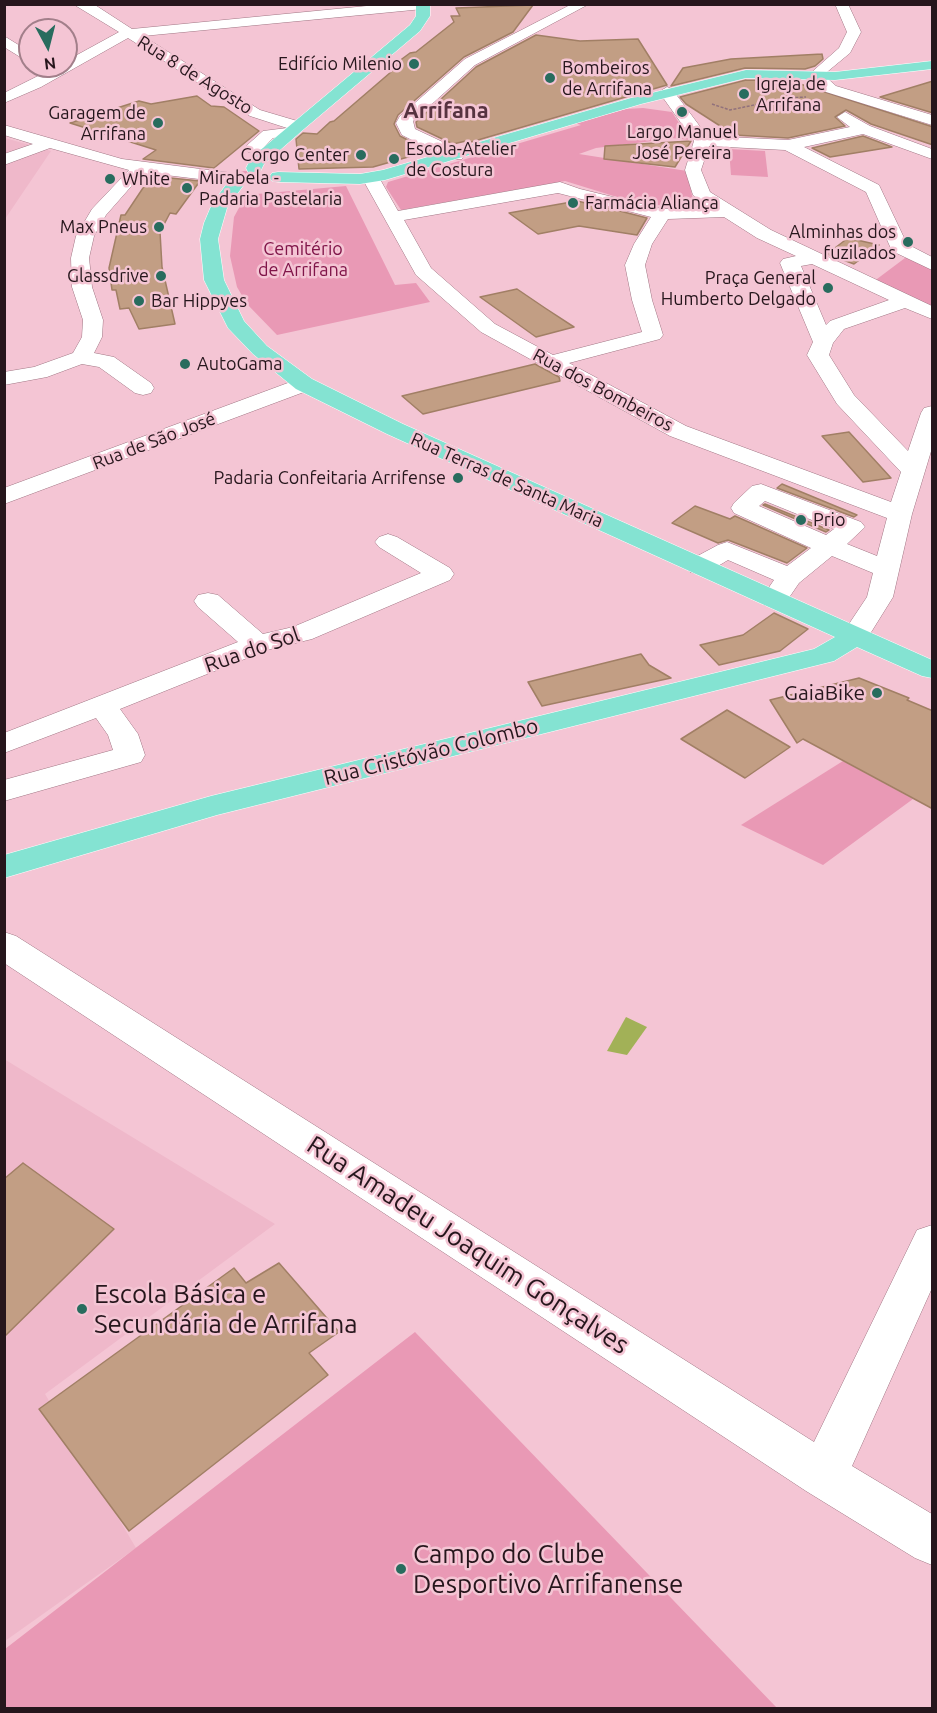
<!DOCTYPE html>
<meta charset="utf-8">
<style>
body{margin:0}
#map{position:relative;width:937px;height:1713px;overflow:hidden;background:#f4c5d4;font-family:Ubuntu,sans-serif}
canvas{display:block}
.frame{position:absolute;inset:0;border:6px solid #26161c;pointer-events:none}
.north{position:absolute;left:18px;top:18px;width:60px;height:60px;box-sizing:border-box;background:#f4c5d4;border:2px solid #a27f8a;border-radius:50%;rotate:173deg;font-size:16px;font-weight:700;line-height:24px;text-align:center;color:#26161c}
.north::after{content:'';display:block;margin:auto;width:21px;height:27px;background:#286c5e;clip-path:polygon(50% 0,100% 100%,50% 72%,0 100%)}
</style>
<div id="map">
<canvas width="937" height="1713"></canvas>
<div class="frame"></div>
<div class="north">N</div>
</div>
<script>
const ctx = document.querySelector('canvas').getContext('2d');
ctx.lineJoin = 'round';
function fill(path, color) { ctx.fillStyle = color; ctx.fill(path, 'evenodd'); }
const shape = rows => new Path2D(rows.map(r => 'M' + r).join(''));
function strokePath(path, color, width, dash) { ctx.strokeStyle = color; ctx.lineWidth = width; ctx.lineCap = dash ? 'butt' : 'round'; ctx.setLineDash(dash || []); ctx.stroke(path); }
function label(font, color, halo, rows, align = 'center') {
  ctx.font = font + ' Ubuntu,sans-serif'; ctx.lineWidth = 5; ctx.setLineDash([]); ctx.textBaseline = 'middle'; ctx.strokeStyle = halo; ctx.fillStyle = color; for (const [text, x, y, turn = 0] of rows) {
    ctx.save(); ctx.translate(x, y); ctx.rotate((+turn || 0) * Math.PI / 180); ctx.textAlign = isNaN(turn) ? turn : align; if (halo) ctx.strokeText(text, 0, 0); ctx.fillText(text, 0, 0); ctx.restore();
  }
}
const built = shape([
 [5,138,51,151,5,219],
 [4,1059,275,1224,45,1394,136,1548,5,1641]
]);
const green = shape([
 [643,108,672,112,690,140,663,137,661,140,596,148,579,154,687,171,693,200,687,209,630,201,565,181,401,210,386,187,388,182,581,125,575,123,626,109],
 [729,149,765,151,768,177,731,175],
 [244,171,261,172,266,177,249,183,230,180,231,175],
 [346,186,395,285,416,283,430,302,277,335,247,304,237,287,230,256,234,217,246,195],
 [909,255,932,267,932,310,873,282],
 [843,761,913,799,823,865,741,825],
 [415,1332,777,1708,5,1708,5,1649]
]);
const water = shape([
 [626,1017,647,1027,627,1055,607,1051]
]);
const building = shape([
 [533,5,513,32,464,57,398,115,394,124,400,136,429,151,373,167,299,169,296,139,303,133,317,134,330,122,334,121,391,72,387,70,410,53,416,52,454,22,451,16,460,16,456,8,533,5],
 [536,35,580,41,638,39,667,85,471,142,466,141,453,144,417,127,416,122,476,67,536,35],
 [822,54,823,59,815,66,805,69,745,68,671,86,683,68,731,59,822,54],
 [746,80,791,81,933,127,933,145,871,124,846,110,835,117,845,126,788,138,734,135,733,131,728,131,686,104,680,97,746,80],
 [933,81,933,113,880,97,933,81],
 [197,96,211,106,224,107,259,131,214,168,143,159,156,150,70,123,139,101,151,104,197,96],
 [863,136,892,147,830,157,812,148,863,136],
 [691,141,675,167,604,159,605,146,691,141],
 [151,176,200,181,176,214,170,213,160,232,162,267,175,324,139,329,129,308,120,309,116,290,112,290,109,268,121,215,125,215,151,176],
 [577,201,612,209,647,218,637,235,579,226,538,234,509,213,577,201],
 [848,238,879,245,854,264,827,254,848,238],
 [517,289,545,308,574,327,536,337,480,297,517,289],
 [535,364,559,377,560,381,423,414,402,396,535,364],
 [849,432,891,478,863,482,822,436,849,432],
 [782,484,857,515,854,517,777,488,782,484],
 [765,504,829,530,826,532,763,505,765,504],
 [695,506,730,519,735,516,807,548,787,563,728,540,718,543,672,523,695,506],
 [774,613,808,629,780,651,719,665,700,645,743,635,774,613],
 [641,654,649,665,671,678,542,706,528,682,641,654],
 [859,678,909,698,907,700,933,711,933,809,803,739,797,743,770,700,859,678],
 [727,710,790,747,745,778,681,739,727,710],
 [23,1163,114,1229,4,1337,4,1179,23,1163],
 [279,1263,339,1332,309,1353,328,1375,129,1531,39,1409,234,1268,246,1283,279,1263]
]);
const path = shape([
 [712,104,730,110,788,98,806,97]
]);
const minor = shape([
 [73,4,95,5,132,29,387,4,430,5,423,9,143,36,260,110,304,123,306,126,298,131,297,135,273,138,264,147,273,150,275,153,267,158,246,151,244,148,263,131,287,128,250,116,128,38,41,87,4,103,4,93,58,66,66,66,66,61,119,32,73,4],
 [572,4,589,4,475,65,413,121,415,129,462,151,464,155,462,159,450,159,402,135,396,123,400,116,465,59,572,4],
 [835,4,848,4,861,32,850,53,827,72,827,78,836,86,932,115,932,125,826,92,814,82,812,79,813,71,839,48,847,32,835,4],
 [4,36,30,52,30,63,4,47,4,36],
 [667,87,672,89,707,136,788,140,850,127,837,117,845,112,870,126,932,149,932,159,863,134,804,147,879,185,907,244,932,257,932,270,892,251,866,192,785,150,709,146,701,170,710,192,771,230,932,306,932,319,905,308,844,329,833,343,829,355,854,395,908,451,921,413,924,408,932,406,932,448,912,514,893,597,865,642,855,644,845,642,841,636,867,597,873,573,832,556,799,583,784,605,774,607,764,605,761,599,774,580,728,560,708,572,699,574,690,572,686,566,690,560,718,545,727,542,787,566,811,548,734,513,731,508,734,503,752,486,761,484,861,522,865,527,847,544,877,556,887,518,670,436,481,332,416,275,362,178,365,174,377,174,398,211,560,182,580,189,662,209,708,207,693,195,685,170,694,141,659,92,667,87],
 [558,193,651,217,634,244,625,265,632,300,642,332,553,355,495,324,431,268,404,220,558,193],
 [724,217,757,238,796,256,783,259,780,263,813,342,807,355,837,404,901,472,891,502,686,426,569,363,660,339,663,335,652,300,645,265,652,244,668,219,724,217],
 [812,264,889,300,830,321,826,325,801,266,812,264],
 [765,501,834,529,826,535,759,506,765,501],
 [4,125,122,159,224,172,230,173,233,177,230,181,224,182,149,173,135,182,106,215,94,236,89,258,92,287,103,320,102,337,94,353,114,357,151,383,154,388,151,393,143,395,135,393,99,367,82,364,47,377,4,385,4,372,34,367,73,353,82,337,83,320,72,287,71,258,76,236,92,209,129,170,50,148,4,165,4,154,33,144,4,135,4,125],
 [304,377,312,379,315,384,312,389,4,504,4,488,304,377],
 [388,534,397,537,450,568,454,574,450,580,312,639,267,650,120,709,138,734,145,755,141,762,4,801,4,780,113,750,108,735,96,718,4,753,4,733,238,642,198,607,194,601,198,595,208,593,218,595,263,634,293,627,421,573,379,547,375,542,379,537,388,534],
 [4,932,16,936,814,1442,917,1230,932,1225,932,1288,852,1466,932,1514,932,1565,915,1558,806,1491,4,963,4,932]
]);
const major = shape([
 [416,4,430,4,430,16,420,31,304,129,264,164,260,172,248,172,246,168,251,158,410,25,416,16,416,4],
 [932,61,932,69,835,80,746,78,641,104,385,180,360,184,278,182,272,181,269,177,272,173,278,172,360,174,383,170,631,98,746,70,835,72,932,61],
 [234,181,240,182,243,186,227,208,218,239,224,280,244,321,267,346,312,379,403,424,932,660,932,678,922,676,857,647,834,661,217,815,4,878,4,855,211,796,814,649,835,637,387,434,296,389,253,354,228,328,204,280,200,239,204,223,212,204,228,182,234,181]
]);
const markers = [
 [414,64,6,"#286c5e"],
 [550,78,6,"#286c5e"],
 [744,94,6,"#286c5e"],
 [682,112,6,"#286c5e"],
 [158,123,6,"#286c5e"],
 [361,155,6,"#286c5e"],
 [394,159,6,"#286c5e"],
 [110,179,6,"#286c5e"],
 [187,188,6,"#286c5e"],
 [573,203,6,"#286c5e"],
 [159,227,6,"#286c5e"],
 [908,242,6,"#286c5e"],
 [161,276,6,"#286c5e"],
 [828,288,6,"#286c5e"],
 [139,301,6,"#286c5e"],
 [185,364,6,"#286c5e"],
 [458,478,6,"#286c5e"],
 [801,520,6,"#286c5e"],
 [877,693,6,"#286c5e"],
 [82,1309,6,"#286c5e"],
 [401,1569,6,"#286c5e"]
];
const farPoinames = [
 ["Edifício Milenio",402,64,"right"],
 ["Bombeiros",562,68],
 ["de Arrifana",562,89],
 ["Igreja de",756,84],
 ["Arrifana",756,105],
 ["Garagem de",146,113,"right"],
 ["Arrifana",146,134,"right"],
 ["Largo Manuel",682,132,"center"],
 ["José Pereira",682,153,"center"],
 ["Escola-Atelier",406,149],
 ["de Costura",406,170],
 ["Corgo Center",349,155,"right"],
 ["Mirabela -",199,178],
 ["Padaria Pastelaria",199,199],
 ["White",122,179],
 ["Farmácia Aliança",585,203],
 ["Max Pneus",147,227,"right"],
 ["Alminhas dos",896,232,"right"],
 ["fuzilados",896,253,"right"],
 ["Glassdrive",149,276,"right"],
 ["Praça General",816,278,"right"],
 ["Humberto Delgado",816,299,"right"],
 ["Bar Hippyes",151,301],
 ["AutoGama",197,364],
 ["Padaria Confeitaria Arrifense",446,478,"right"],
 ["Prio",813,520]
];
const farStreetnames = [
 ["Rua 8 de Agosto",195,75,32],
 ["Rua dos Bombeiros",603,390,28],
 ["Rua de São José",154,441,-21],
 ["Rua Terras de Santa Maria",507,480,24]
];
const farParknames = [
 ["Cemitério",303,249],
 ["de Arrifana",303,270]
];
const streetNames = [
 ["Rua do Sol",252,650,-19],
 ["Rua Cristóvão Colombo",431,752,-14]
];
const poiNames = [
 ["GaiaBike",865,693]
];
const farDistrictnames = [
 ["Arrifana",446,111]
];
const nearStreetnames = [
 ["Rua Amadeu Joaquim Gonçalves",468,1245,33]
];
const nearPoinames = [
 ["Escola Básica e",94,1294],
 ["Secundária de Arrifana",94,1324],
 ["Campo do Clube",413,1554],
 ["Desportivo Arrifanense",413,1584]
];
fill(built, '#efb8ca');
fill(green, '#e999b5');
fill(water, '#a2b157');
fill(building, '#c29e84');
strokePath(building, '#a17f65', 1.5);
strokePath(minor, '#a07684', 1);
strokePath(major, '#fff', 1);
strokePath(path, '#91717c', 1.5, [3, 1.5]);
fill(minor, '#fff');
fill(major, '#84e3d2');
for (const [x, y, r, color] of markers) { const dot = new Path2D(); dot.arc(x, y, r, 0, 2 * Math.PI); ctx.fillStyle = color; ctx.fill(dot); strokePath(dot, '#f4c5d4', 2); }
label('18px', '#26161c', '#f4c5d4', farPoinames, 'left');
label('18px', '#26161c', '#f4c5d4', farStreetnames);
label('18px', '#801549', '#f4c5d4', farParknames);
label('21px', '#26161c', '#f4c5d4', streetNames);
label('21px', '#26161c', '#f4c5d4', poiNames, 'right');
label('bold 22px', '#573340', '#f4c5d4', farDistrictnames);
label('26px', '#26161c', '#f4c5d4', nearStreetnames);
label('26px', '#26161c', '#f4c5d4', nearPoinames, 'left');
</script>
